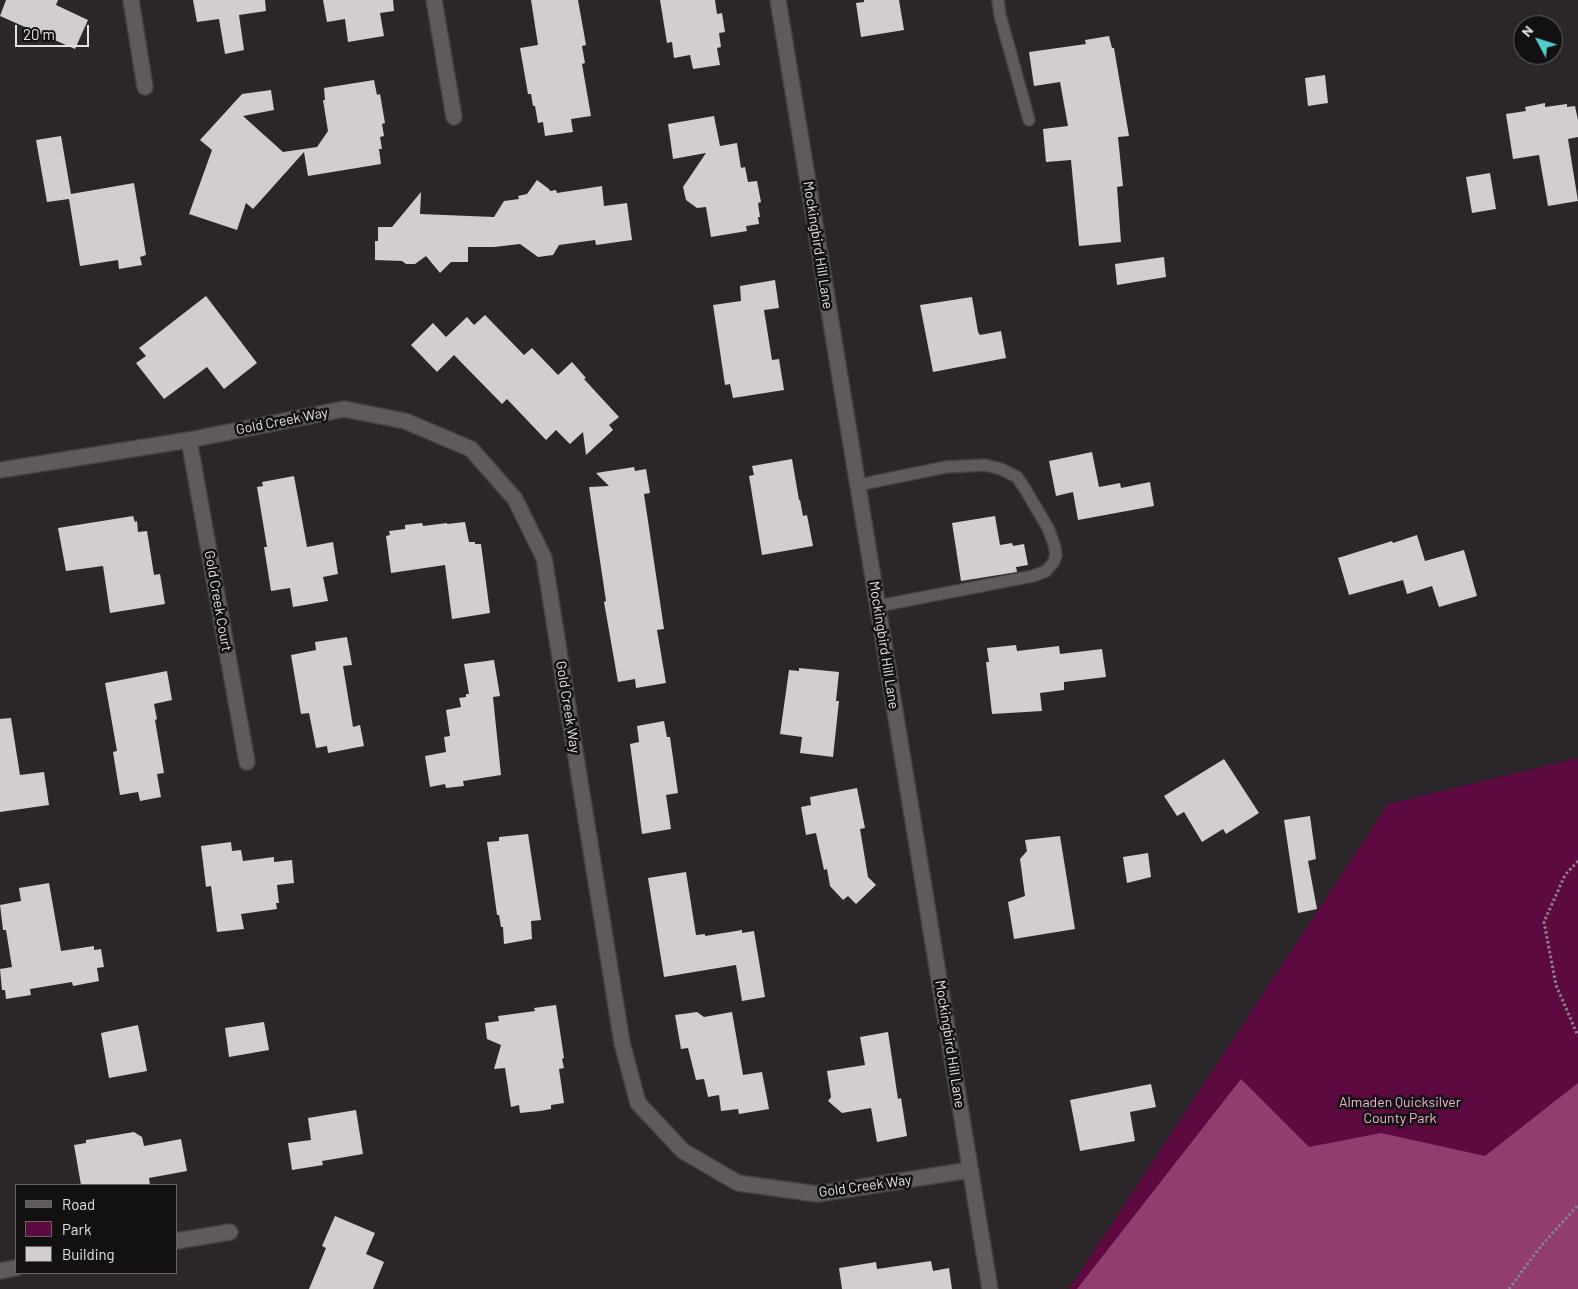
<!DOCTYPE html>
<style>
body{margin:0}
#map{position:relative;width:1578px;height:1289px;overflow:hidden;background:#2b2629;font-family:Barlow,sans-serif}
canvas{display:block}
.legend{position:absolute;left:15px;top:1184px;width:162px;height:90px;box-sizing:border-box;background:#121011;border:1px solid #666465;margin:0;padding:6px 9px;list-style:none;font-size:15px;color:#e4e1e3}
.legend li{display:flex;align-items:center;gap:10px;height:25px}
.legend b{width:25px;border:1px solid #666465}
.north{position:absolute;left:1513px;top:15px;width:50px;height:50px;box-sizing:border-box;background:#121011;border:1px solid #666465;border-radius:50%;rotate:310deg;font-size:14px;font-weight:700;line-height:20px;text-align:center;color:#e4e1e3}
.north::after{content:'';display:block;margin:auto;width:18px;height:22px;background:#52cdce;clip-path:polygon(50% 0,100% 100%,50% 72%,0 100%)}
.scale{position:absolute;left:15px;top:25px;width:74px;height:22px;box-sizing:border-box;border:2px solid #e4e1e3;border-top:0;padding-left:6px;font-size:15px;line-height:18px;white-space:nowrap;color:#e4e1e3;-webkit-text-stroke:4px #121011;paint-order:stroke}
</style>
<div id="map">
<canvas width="1578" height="1289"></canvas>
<ul class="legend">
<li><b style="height:6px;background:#605a5d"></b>Road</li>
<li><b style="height:14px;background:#5d0a41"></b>Park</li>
<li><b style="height:14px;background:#d3cdd0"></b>Building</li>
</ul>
<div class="north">N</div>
<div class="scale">20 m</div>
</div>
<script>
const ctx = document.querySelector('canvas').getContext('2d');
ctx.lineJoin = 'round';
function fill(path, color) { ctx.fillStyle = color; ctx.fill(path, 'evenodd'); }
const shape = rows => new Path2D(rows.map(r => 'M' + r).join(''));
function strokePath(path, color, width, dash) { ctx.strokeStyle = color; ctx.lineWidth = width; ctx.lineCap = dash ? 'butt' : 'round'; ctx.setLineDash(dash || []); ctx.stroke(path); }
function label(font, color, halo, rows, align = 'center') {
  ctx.font = font + ' Barlow,sans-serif'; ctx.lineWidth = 5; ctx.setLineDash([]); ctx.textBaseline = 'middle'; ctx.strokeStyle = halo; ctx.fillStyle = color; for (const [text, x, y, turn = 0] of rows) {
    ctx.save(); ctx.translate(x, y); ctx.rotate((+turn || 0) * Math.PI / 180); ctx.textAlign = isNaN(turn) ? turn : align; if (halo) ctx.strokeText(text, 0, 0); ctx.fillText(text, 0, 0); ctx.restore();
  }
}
const green = shape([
 [1578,758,1578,1289,1069,1289,1388,804]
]);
const forest = shape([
 [1241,1079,1309,1147,1381,1133,1485,1156,1578,1083,1578,1289,1077,1289]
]);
const building = shape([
 [6,0,58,0,56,5,88,20,75,49,0,16],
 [193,0,265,0,266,11,239,15,244,50,225,54,219,19,197,22],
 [323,0,393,0,394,11,380,13,384,36,348,42,345,19,327,22],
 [531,0,578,0,586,45,582,46,585,63,582,64,591,116,571,119,573,132,545,136,543,122,538,123,535,106,533,106,531,94,528,94,520,48,538,45],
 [660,0,715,0,717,14,722,13,725,32,719,33,721,47,717,48,720,65,693,69,690,55,674,58,672,42,667,43],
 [864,0,899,0,904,30,861,37,856,3,864,2],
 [1109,36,1112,48,1114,48,1129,136,1118,137,1123,186,1117,187,1121,242,1079,246,1071,160,1046,162,1043,129,1068,126,1060,82,1034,86,1029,52,1086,44,1085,40],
 [1325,75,1328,103,1308,106,1305,78],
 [374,80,377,95,380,94,385,123,382,124,384,136,380,137,382,149,379,149,381,164,308,176,304,152,253,209,246,203,237,230,189,214,212,150,200,140,242,94,271,90,274,110,243,116,283,152,317,147,328,131,323,100,325,100,324,88],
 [1545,103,1545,107,1567,104,1567,107,1575,106,1578,120,1578,137,1568,139,1578,201,1548,206,1539,155,1513,159,1506,114,1526,111,1525,107],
 [714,116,720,146,737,143,741,168,745,167,748,182,757,181,761,202,758,203,760,217,758,217,759,224,746,226,747,231,711,237,706,207,697,208,686,200,683,187,706,153,673,159,668,124],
 [61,136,71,194,134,183,146,255,140,257,142,265,119,269,118,260,80,266,69,199,47,202,36,140],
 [1490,173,1496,209,1472,213,1466,177],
 [537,180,549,189,550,191,556,190,557,193,602,186,604,206,627,203,632,240,596,245,595,240,559,245,553,255,538,257,520,244,494,247,468,247,468,262,451,262,440,273,426,256,415,264,406,264,402,261,375,260,375,241,378,241,378,227,392,227,421,192,420,214,494,217,504,201,519,199,518,196,527,194],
 [1164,257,1166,277,1117,285,1115,264],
 [775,280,779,308,764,310,772,360,779,359,784,390,733,398,730,384,725,385,713,305,741,301,740,286],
 [206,296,257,363,224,389,207,367,164,399,136,363,146,356,139,348],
 [972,297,978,332,980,335,1001,331,1006,358,933,372,920,305],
 [485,315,524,355,532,348,558,375,572,362,586,378,584,379,619,417,609,425,613,430,586,455,583,432,570,444,556,430,546,440,507,399,502,404,454,355,437,372,411,345,433,323,446,337,467,317,474,325],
 [1092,452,1099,487,1120,483,1121,488,1150,482,1154,506,1078,520,1073,492,1056,496,1049,461],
 [792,459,799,500,800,500,803,516,807,515,813,546,762,555,749,476,754,475,752,466],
 [634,467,635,471,646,469,650,493,644,494,664,629,657,630,666,683,636,688,635,679,618,682,604,602,606,601,589,487,609,486,596,473],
 [294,476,307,547,333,542,338,574,323,577,328,601,293,607,290,588,271,591,264,547,267,547,257,487,263,486,262,482],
 [133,516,135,522,137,521,138,532,147,531,154,575,160,574,165,604,110,613,103,566,66,571,58,528],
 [995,516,1000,545,1012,543,1013,546,1024,544,1028,565,1016,567,1017,572,961,581,952,523],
 [465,522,469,542,475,542,475,544,481,544,490,613,452,619,445,565,391,573,386,536,390,535,389,531,405,529,405,525,422,523,423,526,447,523,447,524],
 [1417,535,1425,561,1464,550,1477,596,1439,607,1432,586,1407,594,1403,580,1349,595,1338,558,1392,541,1393,543],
 [347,637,352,665,343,666,353,727,360,725,364,746,328,753,327,746,316,748,309,713,301,714,291,655,316,650,315,642],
 [1016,645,1017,651,1059,646,1060,654,1102,649,1106,677,1064,682,1064,690,1040,693,1042,711,992,714,986,662,989,662,987,648],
 [494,660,500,696,493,697,501,775,463,781,464,786,446,788,445,784,430,787,425,756,446,752,444,737,450,736,446,710,461,707,459,698,466,697,466,694,469,694,464,664],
 [799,668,839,672,836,701,839,701,833,757,800,753,802,737,780,734,789,670,799,671],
 [167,671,172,700,154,704,157,719,155,720,164,773,157,774,161,797,140,801,138,792,120,795,113,752,117,751,105,683],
 [11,718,20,775,44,772,49,805,0,812,0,719],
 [664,721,667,737,670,737,678,793,666,795,671,829,642,834,630,744,639,742,637,726],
 [1224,759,1259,813,1226,834,1223,829,1202,842,1184,812,1177,816,1164,796],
 [857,788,865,828,860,829,868,877,876,885,856,904,848,896,843,900,830,886,827,869,824,870,816,833,806,835,801,807,811,805,810,797],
 [1310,816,1316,859,1308,861,1317,909,1298,913,1284,820],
 [528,834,541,920,531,921,532,939,504,944,503,927,501,927,499,915,497,915,487,842,499,841,499,837],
 [1060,836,1075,929,1014,939,1008,902,1025,896,1020,859,1027,851,1025,840],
 [231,842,232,851,241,850,243,861,274,857,274,862,292,860,294,883,277,885,279,903,276,903,277,909,241,914,244,929,217,932,211,886,206,887,201,846],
 [1148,853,1151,877,1127,883,1123,857],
 [686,872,696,935,705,934,705,936,742,930,742,933,754,931,765,997,742,1001,736,965,664,977,648,878],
 [49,883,61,951,94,946,94,950,101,949,104,967,97,968,99,981,73,986,72,982,30,989,31,995,6,999,5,990,2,990,0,969,12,967,6,930,3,930,0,905,21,901,19,888],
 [556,1005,564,1058,562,1059,564,1068,559,1069,564,1103,551,1105,551,1109,540,1111,520,1113,519,1105,511,1107,505,1068,494,1069,501,1045,487,1039,485,1023,499,1021,498,1016,535,1011,534,1008],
 [697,1012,704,1017,732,1012,743,1075,762,1072,769,1109,739,1114,738,1109,721,1111,719,1095,708,1097,704,1079,696,1080,688,1048,681,1049,675,1015],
 [264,1022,269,1050,229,1057,225,1028],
 [138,1025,147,1071,109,1078,101,1033],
 [888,1032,898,1099,901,1098,907,1136,877,1142,871,1108,842,1113,828,1101,831,1097,827,1071,865,1065,860,1037],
 [1151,1084,1156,1107,1130,1112,1135,1141,1080,1151,1070,1100],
 [356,1110,363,1154,322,1161,323,1165,292,1170,288,1143,311,1140,308,1118],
 [134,1132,142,1137,144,1146,181,1139,187,1171,149,1178,150,1185,81,1185,74,1145,86,1143,86,1140],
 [335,1216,375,1233,366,1254,384,1262,373,1289,309,1289,326,1248,322,1246],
 [931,1261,933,1271,949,1268,952,1289,842,1289,839,1268,876,1262,877,1269]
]);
const path = shape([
 [1578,861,1565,875,1544,922,1556,985,1578,1036],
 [1509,1289,1541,1246,1578,1205]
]);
const lane = shape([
 [998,0,1000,15,1029,120],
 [858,485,946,467,985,465,1001,469,1017,477,1025,489,1048,528,1054,544,1056,555,1053,563,1046,571,1033,576,878,606]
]);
const street = shape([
 [131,0,145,87],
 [434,0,454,117],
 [778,0,990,1289],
 [189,440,247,762],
 [0,470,189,440,344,409,405,421,471,449,515,499,544,558,622,1043,638,1103,683,1151,738,1183,817,1194,970,1170],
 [176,1241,230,1232],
 [0,1271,16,1268]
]);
const streetNames = [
 ["Mockingbird Hill Lane",818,245,81],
 ["Gold Creek Way",282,421,-11],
 ["Gold Creek Court",218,601,80],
 ["Mockingbird Hill Lane",884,645,81],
 ["Gold Creek Way",568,707,81],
 ["Mockingbird Hill Lane",950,1044,81],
 ["Gold Creek Way",865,1186,-8]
];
const parkNames = [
 ["Almaden Quicksilver",1400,1102],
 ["County Park",1400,1118]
];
fill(green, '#5d0a41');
fill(forest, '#913e6f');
fill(building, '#d3cdd0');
strokePath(lane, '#454143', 14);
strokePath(street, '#454143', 18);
strokePath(path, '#878386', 3, [2.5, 2.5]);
strokePath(lane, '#605a5d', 11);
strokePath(street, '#605a5d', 15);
label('14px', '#e4e1e3', '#121011', streetNames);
label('14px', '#f8b2d7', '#121011', parkNames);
</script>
